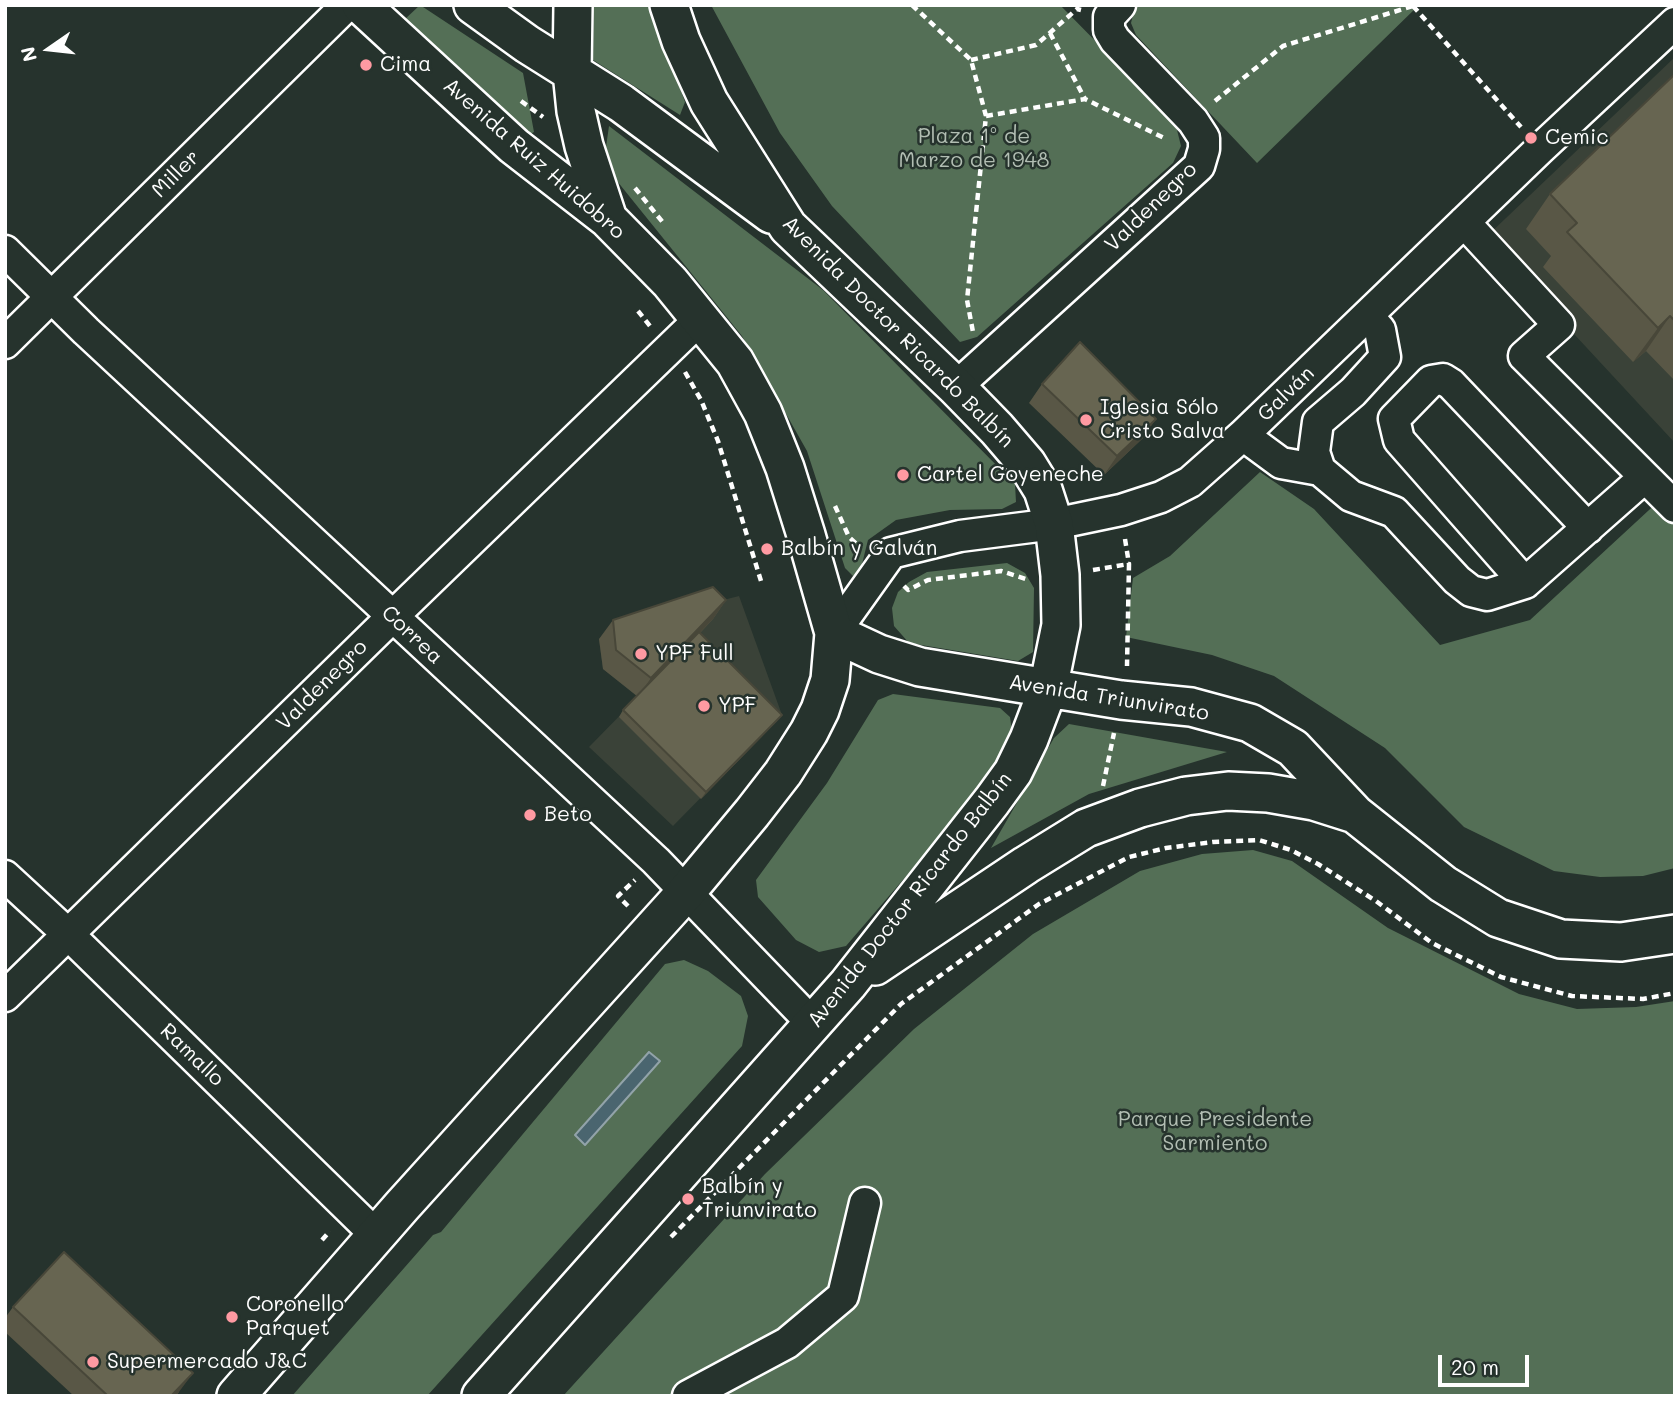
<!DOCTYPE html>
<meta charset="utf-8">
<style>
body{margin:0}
#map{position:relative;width:1680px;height:1401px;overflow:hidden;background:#26332d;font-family:Mali,sans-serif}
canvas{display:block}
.frame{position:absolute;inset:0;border:7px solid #fff;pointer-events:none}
.north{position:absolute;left:14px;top:14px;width:70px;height:70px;-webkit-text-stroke:5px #26332d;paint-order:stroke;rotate:256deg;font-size:19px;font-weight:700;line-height:28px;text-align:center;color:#fff}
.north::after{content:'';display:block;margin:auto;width:24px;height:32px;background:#fff;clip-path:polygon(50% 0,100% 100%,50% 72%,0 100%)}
.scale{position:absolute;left:1438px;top:1355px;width:91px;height:32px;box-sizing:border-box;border:4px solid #fff;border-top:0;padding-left:9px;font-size:21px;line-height:24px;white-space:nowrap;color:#fff;-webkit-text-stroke:5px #26332d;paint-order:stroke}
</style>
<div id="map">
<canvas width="1680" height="1401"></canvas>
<div class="frame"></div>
<div class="north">N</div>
<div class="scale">20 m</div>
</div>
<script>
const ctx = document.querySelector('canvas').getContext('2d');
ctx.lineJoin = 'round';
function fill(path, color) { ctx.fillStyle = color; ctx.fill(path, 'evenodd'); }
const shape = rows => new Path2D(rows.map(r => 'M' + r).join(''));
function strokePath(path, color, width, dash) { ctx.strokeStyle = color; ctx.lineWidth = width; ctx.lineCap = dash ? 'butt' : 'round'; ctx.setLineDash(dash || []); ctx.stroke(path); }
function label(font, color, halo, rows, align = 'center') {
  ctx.font = font + ' Mali,sans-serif'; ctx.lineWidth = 5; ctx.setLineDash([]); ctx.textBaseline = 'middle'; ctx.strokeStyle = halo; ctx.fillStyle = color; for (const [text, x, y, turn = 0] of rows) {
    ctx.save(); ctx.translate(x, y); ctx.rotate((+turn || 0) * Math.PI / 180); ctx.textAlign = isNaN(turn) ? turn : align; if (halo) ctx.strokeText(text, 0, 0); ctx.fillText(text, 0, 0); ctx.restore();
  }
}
const built = shape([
 [1675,57,1675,443,1485,238],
 [739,596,782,715,673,826,589,747,638,697,603,669,599,639,700,606]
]);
const green = shape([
 [420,5,523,73,534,132,525,137,403,21],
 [594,5,650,5,685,102,680,115,593,60],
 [711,5,1060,5,1175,122,1181,146,1173,163,977,337,960,342,832,206,780,133],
 [1139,5,1419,5,1257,163,1136,35,1131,23,1134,11],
 [609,126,823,290,1015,484,1016,502,1002,509,950,510,896,520,868,540,861,568,853,576,845,568,807,451,742,336,617,181,606,147],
 [1260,472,1314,509,1440,645,1530,620,1675,486,1675,868,1643,876,1600,877,1554,871,1464,827,1385,748,1274,676,1212,655,1126,637,1133,578,1170,556],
 [1007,563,1025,573,1034,588,1033,652,1018,661,909,643,894,626,892,608,898,592,909,582,927,572],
 [893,694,1000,708,1010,717,1012,731,991,774,963,810,846,946,819,952,796,940,758,897,756,880,827,783,878,700],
 [1069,724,1227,752,1089,794,991,848,1054,738],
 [1253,850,1292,861,1388,928,1519,994,1577,1009,1636,1007,1675,1001,1675,1396,563,1396,765,1174,914,1029,1033,934,1140,871,1202,854],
 [684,960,708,971,741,996,748,1016,742,1046,427,1396,292,1396,433,1235,441,1232,665,964]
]);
const water = shape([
 [649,1052,660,1061,585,1145,575,1135,649,1052]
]);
const path = shape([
 [912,5,971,60,986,116,967,300,973,332],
 [1413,6,1521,127],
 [1050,33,1085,99],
 [971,60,1036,45,1077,9,1081,10],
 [521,101,543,117],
 [1215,101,1283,46,1413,6],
 [986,116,1085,99,1166,139],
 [635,188,665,225],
 [638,311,650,326],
 [685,372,701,400,718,441,761,581],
 [835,506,849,537,861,548],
 [1125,539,1129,564],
 [1093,570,1129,564,1127,666],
 [904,586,908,590,928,580,1001,571,1029,580],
 [1103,786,1114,733],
 [628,906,618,896,635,880],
 [671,1237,901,1004,1039,904,1129,857,1166,848,1213,842,1259,840,1291,850,1318,864,1376,901,1432,943,1501,977,1572,996,1643,999,1675,993],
 [322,1240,330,1231]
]);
const minor = shape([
 [1464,222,1559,325,1524,356,1645,477],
 [5,251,86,331,656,861,813,1024],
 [5,343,347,5],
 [956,387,1199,166,1204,149,1204,138,1193,121,1115,40,1109,30,1109,17,1120,5],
 [1243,435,1281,463,1320,470,1351,496,1394,512,1457,580,1471,591,1487,595,1525,583,1645,477,1675,507],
 [1320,470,1314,452,1318,422,1353,392,1385,357,1380,330,1368,316],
 [1525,583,1399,440,1394,419,1431,381,1443,379,1451,384,1588,528],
 [834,633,891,553,960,536,1054,524,1121,510,1161,497,1190,482,1243,435,1540,149,1675,23],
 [5,876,69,935,377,1236],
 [5,996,392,617,701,318],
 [688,1396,787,1343,843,1296,865,1203]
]);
const major = shape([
 [473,5,527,44,621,103,771,214],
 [573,5,572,72,576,111,584,146,608,219],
 [834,633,879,654,920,667,1121,700,1191,707,1250,723,1293,748,1355,814,1443,884,1498,918,1561,939,1621,942,1675,934],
 [875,966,1026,865,1086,828,1140,808,1186,796,1228,791,1268,793,1314,801,1355,814],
 [236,1396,402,1206,687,891,752,813,783,773,809,732,820,710,830,680,834,633,806,535,785,468,763,413,735,362,670,282,608,219,514,146,361,5],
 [481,1396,848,984,992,801,1013,772,1029,739,1048,689,1061,625,1060,575,1054,524,1043,490,1027,464,997,429,956,387,788,227,709,102,681,41,669,5]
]);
const wall = shape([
 [1675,74,1675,381,1646,351,1633,362,1543,267,1551,256,1526,229,1550,194],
 [1042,384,1143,438,1104,475,1029,403],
 [726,600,713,619,700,633,777,721,701,799,619,717,623,710,637,696,603,669,599,639,613,620],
 [13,1307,179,1392,176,1396,74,1396,5,1332,5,1318]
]);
const shadedWall = shape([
 [1670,316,1646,351,1633,362,1658,328],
 [1156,419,1143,438,1104,475,1117,456],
 [726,600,713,619,638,697,651,678],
 [782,715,777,721,701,799,706,792],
 [193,1373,176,1396,171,1396]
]);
const building = shape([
 [1675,74,1675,321,1670,316,1658,328,1567,232,1577,223,1550,194,1675,74],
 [1080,342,1156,419,1117,456,1042,384,1080,342],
 [713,587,726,600,651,678,616,650,613,620,713,587],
 [699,632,782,715,706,792,623,710,699,632],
 [64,1252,193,1373,171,1396,108,1396,13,1307,64,1252]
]);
const markers = [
 [366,65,7,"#ff9aa2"],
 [1531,138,7,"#ff9aa2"],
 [1086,420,7,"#ff9aa2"],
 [903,475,7,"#ff9aa2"],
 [767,549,7,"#ff9aa2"],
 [641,654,7,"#ff9aa2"],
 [704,706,7,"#ff9aa2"],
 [530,815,7,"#ff9aa2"],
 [688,1199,7,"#ff9aa2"],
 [232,1317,7,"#ff9aa2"],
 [93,1362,7,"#ff9aa2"]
];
const poiNames = [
 ["Cima",380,65],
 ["Cemic",1545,138],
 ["Iglesia Sólo",1100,408],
 ["Cristo Salva",1100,432],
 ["Cartel Goyeneche",917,475],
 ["Balbín y Galván",781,549],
 ["YPF Full",655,654],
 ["YPF",718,706],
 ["Beto",544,815],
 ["Balbín y",702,1187],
 ["Triunvirato",702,1211],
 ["Coronello",246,1305],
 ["Parquet",246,1329],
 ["Supermercado J&C",107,1362]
];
const parkNames = [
 ["Plaza 1º de",974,137],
 ["Marzo de 1948",974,161],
 ["Parque Presidente",1215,1120],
 ["Sarmiento",1215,1144]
];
const streetNames = [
 ["Avenida Ruiz Huidobro",534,159,41],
 ["Miller",176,174,-45],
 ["Valdenegro",1151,207,-44],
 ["Avenida Doctor Ricardo Balbín",898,332,45],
 ["Galván",1286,394,-44],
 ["Correa",412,635,43],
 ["Valdenegro",322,685,-45],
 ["Avenida Triunvirato",1109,698,9],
 ["Avenida Doctor Ricardo Balbín",910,900,-52],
 ["Ramallo",192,1055,44]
];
fill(built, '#3a4238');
fill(green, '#546f56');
fill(water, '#4a656f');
strokePath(water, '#92a3a9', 2);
strokePath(minor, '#fff', 35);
strokePath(major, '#fff', 42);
strokePath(path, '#fff', 4.5, [7, 5]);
strokePath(minor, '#26332d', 30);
strokePath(major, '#26332d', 37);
fill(wall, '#595746');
fill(shadedWall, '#484739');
fill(building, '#676551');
strokePath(building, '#484739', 2);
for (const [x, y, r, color] of markers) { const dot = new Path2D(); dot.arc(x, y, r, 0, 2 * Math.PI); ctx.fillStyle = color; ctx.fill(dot); strokePath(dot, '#26332d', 2.5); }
label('21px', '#fff', '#26332d', poiNames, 'left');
label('21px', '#b2beb3', '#26332d', parkNames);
label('21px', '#fff', '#26332d', streetNames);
</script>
